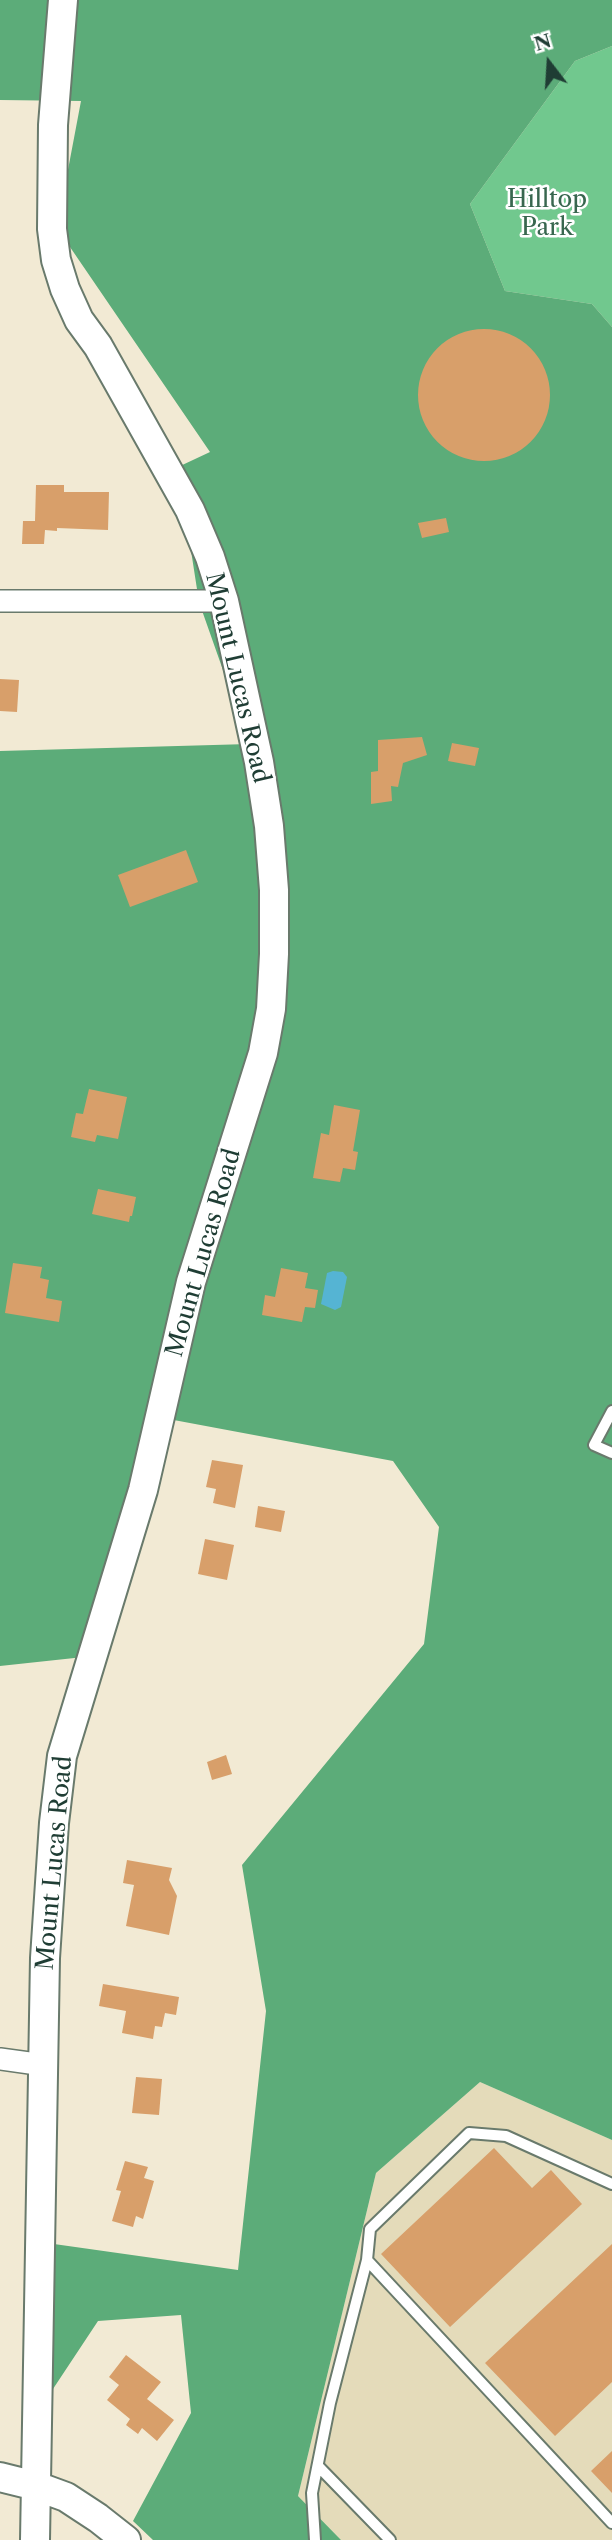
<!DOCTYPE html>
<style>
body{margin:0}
#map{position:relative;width:612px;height:2540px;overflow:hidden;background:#f2ead4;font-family:"Libre Caslon Text",serif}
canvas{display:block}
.north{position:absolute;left:514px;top:28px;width:70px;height:70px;-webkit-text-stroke:5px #fff;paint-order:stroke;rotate:343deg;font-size:19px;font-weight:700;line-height:28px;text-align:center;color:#1f3d34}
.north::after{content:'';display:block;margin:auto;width:24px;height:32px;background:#1f3d34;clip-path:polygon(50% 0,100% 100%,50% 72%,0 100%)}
</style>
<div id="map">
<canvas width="612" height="2540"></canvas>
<div class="north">N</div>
</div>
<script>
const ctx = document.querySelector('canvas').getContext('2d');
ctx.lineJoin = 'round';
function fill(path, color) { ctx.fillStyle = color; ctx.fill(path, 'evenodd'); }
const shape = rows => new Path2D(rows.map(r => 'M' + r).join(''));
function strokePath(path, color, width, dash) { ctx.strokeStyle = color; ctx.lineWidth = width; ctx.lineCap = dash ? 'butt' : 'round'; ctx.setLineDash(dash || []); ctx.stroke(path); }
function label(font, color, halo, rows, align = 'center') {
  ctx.font = font + ' "Libre Caslon Text",serif'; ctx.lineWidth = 5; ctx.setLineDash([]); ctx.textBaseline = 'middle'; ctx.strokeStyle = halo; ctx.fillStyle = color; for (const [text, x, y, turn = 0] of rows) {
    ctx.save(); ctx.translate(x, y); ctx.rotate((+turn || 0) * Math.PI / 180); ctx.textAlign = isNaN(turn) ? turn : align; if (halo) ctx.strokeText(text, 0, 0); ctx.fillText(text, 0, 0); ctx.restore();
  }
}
const built = shape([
 [480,2082,612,2140,612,2540,341,2540,298,2496,376,2173]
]);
const green = shape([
 [612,46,612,327,592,304,505,291,470,204,575,61]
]);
const forest = shape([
 [0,0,612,0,612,46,575,61,470,204,505,291,592,304,612,327,612,2140,480,2082,376,2173,298,2496,341,2540,153,2540,133,2521,191,2413,181,2315,98,2321,49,2395,54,2244,238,2270,266,2011,242,1865,424,1644,439,1527,393,1461,163,1418,93,1656,0,1666,0,751,249,744,199,602,178,467,210,452,57,228,81,101,0,100]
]);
const water = shape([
 [333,1271,343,1272,347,1277,341,1307,335,1310,321,1304,327,1273]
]);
const building = shape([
 '418 395a66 66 0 1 1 132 0a66 66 0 1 1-132 0Z',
 [36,485,64,485,64,492,109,492,108,530,57,528,57,531,45,530,44,544,22,544,23,521,35,521],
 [446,518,449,532,422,538,418,523],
 [0,679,19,680,17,712,0,711],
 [422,737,427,755,403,763,398,787,391,786,392,801,371,804,371,772,378,771,378,740],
 [452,743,479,748,475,766,448,761],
 [186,850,198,882,130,907,118,875],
 [89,1089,127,1097,118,1139,97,1135,95,1142,71,1137,76,1113,83,1114],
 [334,1105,360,1110,353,1151,358,1152,355,1170,343,1168,340,1182,313,1178,321,1133,329,1135],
 [98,1189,136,1197,132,1216,130,1216,129,1222,92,1214],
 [13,1263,42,1267,40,1278,49,1280,46,1298,62,1301,59,1322,5,1313],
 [281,1268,308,1273,305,1288,318,1290,315,1308,305,1307,302,1322,262,1315,265,1295,275,1297],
 [212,1460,243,1465,235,1508,213,1503,216,1489,206,1487],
 [258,1506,285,1511,281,1532,255,1527],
 [205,1539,234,1545,227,1580,198,1574],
 [226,1755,232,1774,212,1780,207,1762],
 [127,1860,172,1868,169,1880,177,1896,169,1935,126,1926,134,1885,123,1883],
 [103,1984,179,1997,176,2015,165,2013,162,2027,155,2026,153,2039,122,2033,126,2011,99,2006],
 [136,2077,162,2079,159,2115,132,2113],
 [494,2148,532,2188,551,2170,582,2204,450,2327,381,2254],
 [125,2161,148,2167,144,2178,154,2181,143,2219,136,2216,133,2227,112,2221,121,2191,116,2190],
 [612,2244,612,2382,555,2436,485,2363],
 [126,2355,161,2382,147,2399,174,2420,157,2441,142,2428,138,2434,126,2425,130,2419,107,2400,119,2385,109,2377],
 [612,2451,612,2493,591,2471]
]);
const service = shape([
 [612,1411,594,1445,612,1453],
 [367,2260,612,2523],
 [319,2467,390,2540],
 [315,2540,312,2493,330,2403,367,2260,370,2229,469,2133,506,2136,612,2184]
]);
const minor = shape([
 [0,601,224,601],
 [0,2059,44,2065]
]);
const tertiary = shape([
 [0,2477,36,2486,66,2497,98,2518,126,2540],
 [35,2540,45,1958,54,1823,62,1756,143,1490,191,1282,263,1053,271,1009,274,954,274,890,269,826,259,762,224,601,210,557,190,510,98,346,79,320,65,289,56,260,52,229,53,125,63,0]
]);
const parkNames = [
 ["Hilltop",547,200],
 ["Park",547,228]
];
const streetNames = [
 ["Mount Lucas Road",237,678,77],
 ["Mount Lucas Road",204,1253,-74],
 ["Mount Lucas Road",55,1863,-85]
];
fill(built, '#e4dbba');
fill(green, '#71c88e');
fill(forest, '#5cac79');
fill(water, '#55b4d3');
fill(building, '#d89f6a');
strokePath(service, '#697a6c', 14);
strokePath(minor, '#697a6c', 24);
strokePath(tertiary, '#697a6c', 32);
strokePath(service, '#fff', 10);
strokePath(minor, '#fff', 21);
strokePath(tertiary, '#fff', 28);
label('24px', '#38674f', '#fff', parkNames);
label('24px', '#1f3d34', '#fff', streetNames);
</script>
